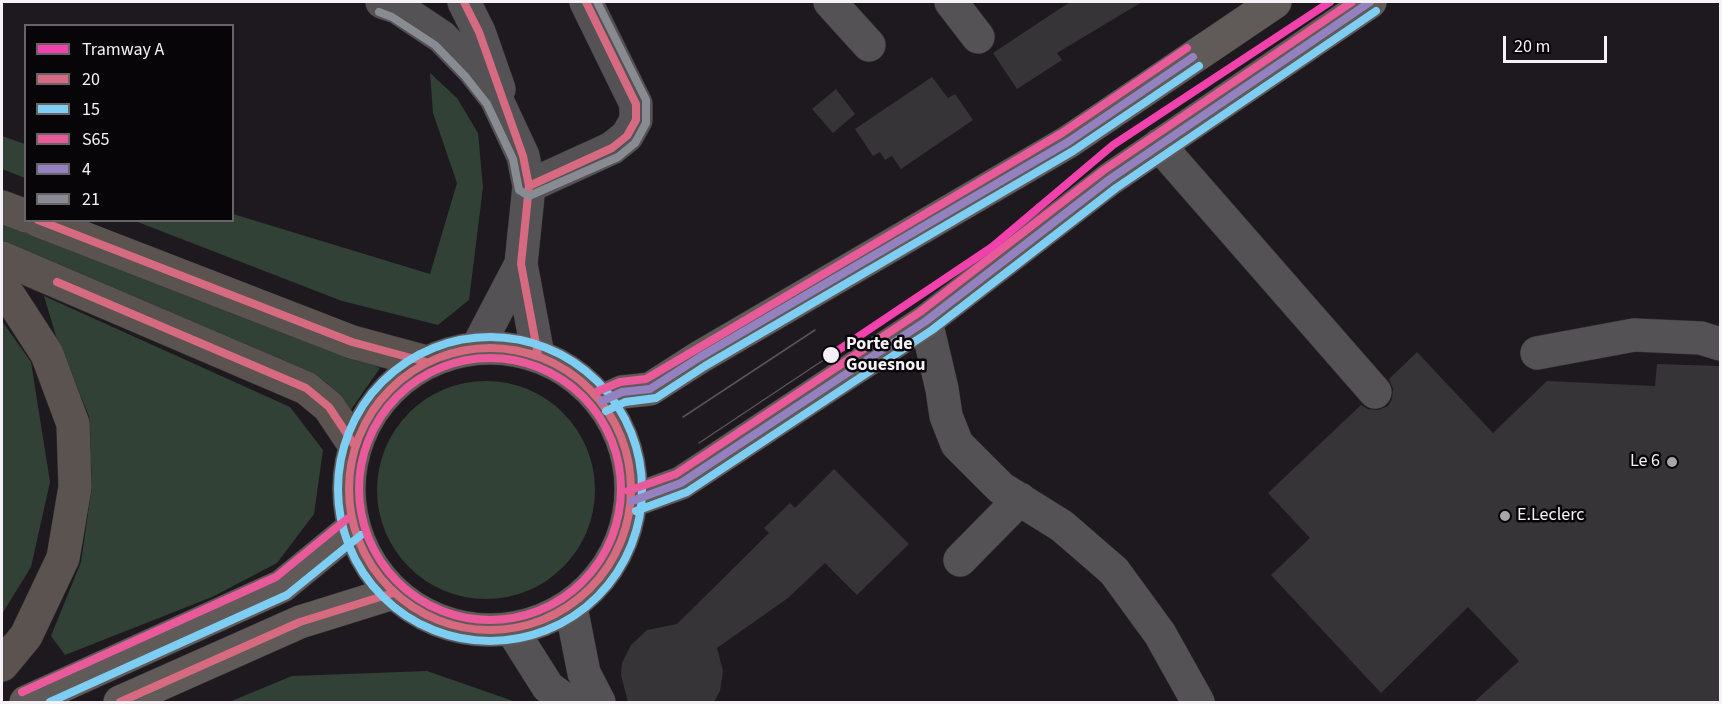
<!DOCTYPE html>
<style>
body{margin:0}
#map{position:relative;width:1722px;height:704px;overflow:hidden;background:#1e191e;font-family:"Source Sans 3",sans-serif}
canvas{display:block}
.frame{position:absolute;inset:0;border:3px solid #f6f1f6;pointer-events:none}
.legend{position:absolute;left:24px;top:24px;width:210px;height:198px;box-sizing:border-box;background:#070507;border:2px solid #676367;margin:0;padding:8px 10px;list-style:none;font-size:18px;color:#f6f1f6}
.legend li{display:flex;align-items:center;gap:12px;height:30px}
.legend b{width:30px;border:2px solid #676367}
.scale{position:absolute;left:1503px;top:36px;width:104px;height:27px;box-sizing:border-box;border:3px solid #f6f1f6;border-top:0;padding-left:8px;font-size:18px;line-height:21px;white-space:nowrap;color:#f6f1f6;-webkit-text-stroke:4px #070507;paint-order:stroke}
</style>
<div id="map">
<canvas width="1722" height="704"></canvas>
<div class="frame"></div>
<ul class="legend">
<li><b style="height:8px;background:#f141ad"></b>Tramway A</li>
<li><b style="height:8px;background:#d66a80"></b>20</li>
<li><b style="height:8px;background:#7ecef3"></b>15</li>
<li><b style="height:8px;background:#e95a9b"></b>S65</li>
<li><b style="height:8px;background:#9382bf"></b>4</li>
<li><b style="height:8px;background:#888c92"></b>21</li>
</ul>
<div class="scale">20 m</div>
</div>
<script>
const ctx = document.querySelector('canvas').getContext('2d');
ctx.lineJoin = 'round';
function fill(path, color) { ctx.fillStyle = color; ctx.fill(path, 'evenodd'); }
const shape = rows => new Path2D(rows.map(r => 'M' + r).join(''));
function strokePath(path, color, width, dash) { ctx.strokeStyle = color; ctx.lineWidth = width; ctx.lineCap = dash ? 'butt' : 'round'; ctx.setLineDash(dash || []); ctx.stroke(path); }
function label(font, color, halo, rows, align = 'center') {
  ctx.font = font + ' "Source Sans 3",sans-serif'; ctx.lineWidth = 5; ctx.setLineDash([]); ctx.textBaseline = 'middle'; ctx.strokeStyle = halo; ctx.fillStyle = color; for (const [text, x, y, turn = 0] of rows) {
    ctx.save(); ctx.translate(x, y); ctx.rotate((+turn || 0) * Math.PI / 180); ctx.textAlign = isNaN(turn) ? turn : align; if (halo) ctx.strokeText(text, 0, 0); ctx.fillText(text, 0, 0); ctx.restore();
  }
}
const green = shape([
 [430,73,457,98,478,133,483,187,469,300,438,325,342,301,135,221,232,220,233,214,430,274,457,183,433,113],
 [2,136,25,144,25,178,2,169],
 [2,216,141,273,380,368,348,414,327,383,2,246],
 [44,296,290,407,323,450,314,514,277,563,212,597,65,655,51,636,81,562,92,486,89,416,56,336],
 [2,321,31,362,50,482,31,567,2,614],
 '377 490a109 109 0 1 1 218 0a109 109 0 1 1-218 0Z',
 [427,671,516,702,229,702,292,676]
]);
const building = shape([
 [1070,2,1142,2,1057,53,1062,60,1017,89,993,53],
 [932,77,948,98,955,94,973,120,901,169,892,156,885,160,880,152,873,156,855,129],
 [836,89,855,114,833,133,812,109],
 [1417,352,1493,433,1547,381,1655,386,1657,364,1720,366,1720,702,1474,702,1519,661,1468,607,1381,693,1271,575,1310,538,1268,493,1361,405,1368,409,1378,410,1388,406,1392,399,1393,389,1389,379],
 [834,469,909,544,857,595,825,563,788,598,717,648,723,671,720,691,714,702,628,702,621,675,622,663,631,645,647,630,677,624,769,533,764,528,790,503,795,508]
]);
const minor = shape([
 [382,2,397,7,442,37,473,69,496,98,523,156,529,186,521,264,538,355],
 [464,2,479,32,499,89],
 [830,2,869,45],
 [951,2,978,37],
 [1159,145,1375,392],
 [529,186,612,148,627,136,636,120,636,104,586,2],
 [926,321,942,389,946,416,957,444,1001,488,1062,526,1114,571,1160,634,1198,702],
 [477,348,521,264],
 [1537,353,1634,335,1701,338,1720,344],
 [960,560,1020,499],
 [571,607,584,673,599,702],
 [512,630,548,687,568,702]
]);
const major = shape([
 '349 489a141 141 0 1 1 282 0a141 141 0 1 1-282 0Z',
 [602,401,622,392,650,389,700,357,1068,142,1275,2],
 [632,501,681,483,926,321,1110,179,1370,2],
 [26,702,282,586,354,527],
 [120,702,300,622,393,593]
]);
const highway = shape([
 [2,207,26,216],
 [37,220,352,342,426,362],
 [2,258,306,388,329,407,355,446],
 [2,288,10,297,47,354,73,424,75,487,63,558,26,636,2,665]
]);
const tram = shape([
 [683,417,815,330],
 [699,443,831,355]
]);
const bus1 = shape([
 [464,2,479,32,523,156,529,186,521,264,538,355],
 [529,186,612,148,627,136,636,120,636,104,586,2],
 [38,220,352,342,426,362],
 [57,282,306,388,329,407,355,446],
 '349 489a141 141 0 1 1 282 0a141 141 0 1 1-282 0Z',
 [120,702,300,622,393,593]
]);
const bus2 = shape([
 '338 489a152 152 0 1 1 304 0a152 152 0 1 1-304 0Z',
 [606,411,625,402,656,398,705,366,1073,151,1199,66],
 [636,511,687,492,932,330,1116,188,1376,11],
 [50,702,287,595,361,535]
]);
const bus3 = shape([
 '359 489a131 131 0 1 1 262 0a131 131 0 1 1-262 0Z',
 [598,391,620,382,646,379,1062,133,1187,48],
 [628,491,676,474,920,312,1104,170,1352,2],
 [22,692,276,577,347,519]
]);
const bus4 = shape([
 [602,401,622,392,650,389,700,357,1068,142,1193,57],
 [632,501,681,483,926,321,1110,179,1370,2]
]);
const bus5 = shape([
 [379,12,392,17,435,45,465,76,487,104,513,159,519,190,529,196,618,157,635,143,646,123,646,100,597,2]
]);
const tram1 = shape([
 [831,355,992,247,1113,145,1330,2]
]);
const markers = [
 [831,355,9,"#f6f1f6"],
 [1672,462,6,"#aaa5aa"],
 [1505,516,6,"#aaa5aa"]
];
const stopNames = [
 ["Porte de",846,345],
 ["Gouesnou",846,366]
];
const poiNames = [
 ["Le 6",1660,462],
 ["E.Leclerc",1517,516,"left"]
];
fill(green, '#314136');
fill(building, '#373437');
strokePath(minor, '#363336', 34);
strokePath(major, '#363336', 34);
strokePath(highway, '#363336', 34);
strokePath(minor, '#555255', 33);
strokePath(major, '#605a58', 33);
strokePath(highway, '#5b534f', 33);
strokePath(tram, '#575457', 1.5);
strokePath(bus1, '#d66a80', 8);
strokePath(bus2, '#7ecef3', 8);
strokePath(bus3, '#e95a9b', 8);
strokePath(bus4, '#9382bf', 8);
strokePath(bus5, '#888c92', 8);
strokePath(tram1, '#f141ad', 8);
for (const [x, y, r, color] of markers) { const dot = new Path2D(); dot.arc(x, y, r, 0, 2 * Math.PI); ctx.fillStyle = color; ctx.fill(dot); strokePath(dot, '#070507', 2); }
label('bold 18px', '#f6f1f6', '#070507', stopNames, 'left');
label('18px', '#f6f1f6', '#070507', poiNames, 'right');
</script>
